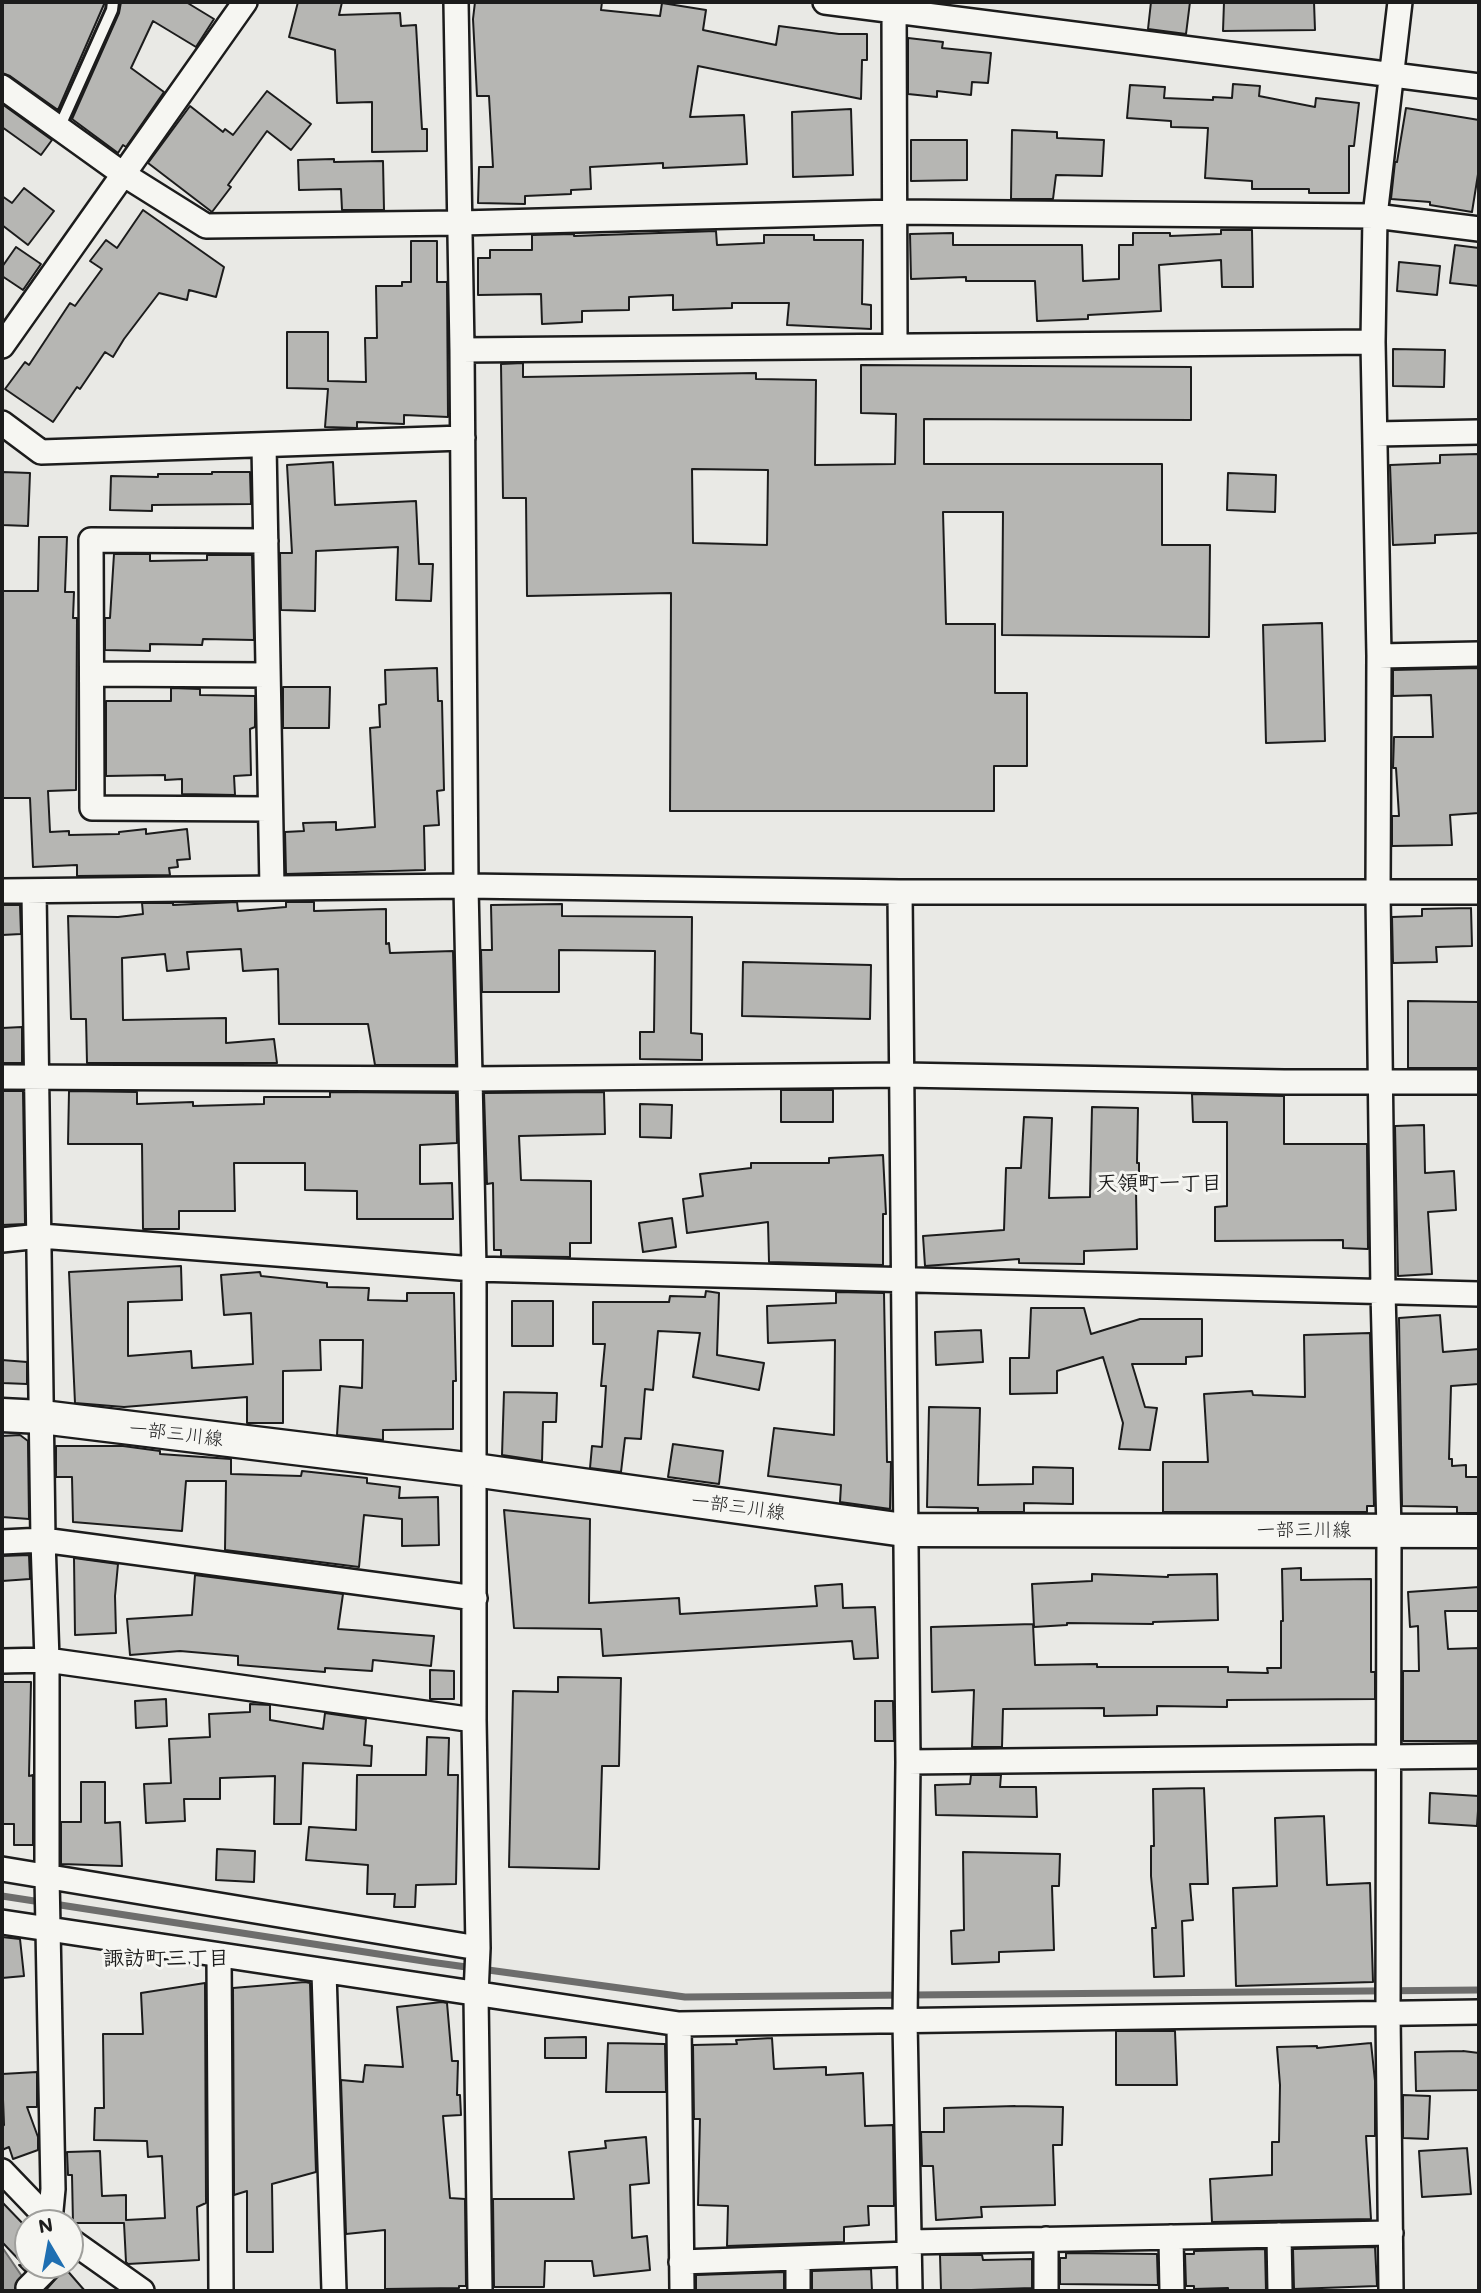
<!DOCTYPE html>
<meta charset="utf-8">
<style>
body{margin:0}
#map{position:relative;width:1481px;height:2293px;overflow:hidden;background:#e9e9e5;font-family:Mali,sans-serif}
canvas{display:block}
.frame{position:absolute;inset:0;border:4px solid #1c1c1c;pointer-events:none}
.north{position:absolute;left:14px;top:2209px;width:70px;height:70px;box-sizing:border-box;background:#f6f6f2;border:2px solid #9f9f9c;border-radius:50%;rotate:350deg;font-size:19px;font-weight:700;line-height:28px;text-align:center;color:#1c1c1c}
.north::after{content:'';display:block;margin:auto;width:24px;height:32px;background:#1f6fb2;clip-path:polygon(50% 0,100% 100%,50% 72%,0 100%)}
</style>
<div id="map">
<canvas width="1481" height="2293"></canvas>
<div class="frame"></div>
<div class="north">N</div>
</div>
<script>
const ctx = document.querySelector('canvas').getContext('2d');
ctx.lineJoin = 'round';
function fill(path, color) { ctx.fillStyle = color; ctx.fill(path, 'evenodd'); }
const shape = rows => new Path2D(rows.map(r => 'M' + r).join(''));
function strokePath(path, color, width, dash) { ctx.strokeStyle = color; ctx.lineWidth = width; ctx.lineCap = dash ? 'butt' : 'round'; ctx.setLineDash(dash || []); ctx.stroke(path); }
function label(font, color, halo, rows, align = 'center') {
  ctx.font = font + ' Mali,"Klee One",sans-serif'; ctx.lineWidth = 6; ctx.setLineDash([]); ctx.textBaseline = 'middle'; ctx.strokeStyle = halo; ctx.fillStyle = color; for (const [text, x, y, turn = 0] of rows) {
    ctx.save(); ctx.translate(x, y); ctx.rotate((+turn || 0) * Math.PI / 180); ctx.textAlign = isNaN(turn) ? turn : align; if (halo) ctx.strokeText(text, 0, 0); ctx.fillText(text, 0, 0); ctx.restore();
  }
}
const water = shape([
 [2,2247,32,2291,2,2291,2,2247]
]);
const stream = shape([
 [2,1896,430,1962,685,1997,1479,1990]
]);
const building = shape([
 [2,2,105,2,58,110,10,76,2,73,2,2],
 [121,2,186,2,214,19,196,47,153,21,131,68,164,92,126,147,123,145,118,153,72,119,119,13,121,2],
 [298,2,342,2,339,15,400,13,401,26,416,25,422,129,427,129,427,151,372,152,372,102,337,103,335,50,289,37,298,2],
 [475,2,602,2,601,10,660,16,662,3,706,10,703,30,776,45,779,26,839,34,867,34,867,60,862,60,861,99,698,66,690,117,744,115,747,164,663,168,663,163,590,167,591,189,571,190,571,194,525,196,525,204,478,203,479,167,493,167,489,96,477,96,473,19,475,2],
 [1151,2,1190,2,1186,34,1148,29,1151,2],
 [1224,2,1314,2,1315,30,1223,31,1224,2],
 [908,38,943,42,942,48,991,53,988,83,972,82,971,95,937,91,937,97,908,94,908,38],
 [1233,84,1260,86,1259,96,1315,107,1316,98,1359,103,1354,146,1349,146,1349,193,1309,193,1309,189,1252,189,1252,181,1205,178,1208,128,1171,127,1171,121,1127,118,1130,85,1165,87,1164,98,1213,100,1213,97,1232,98,1233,84],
 [267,91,311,124,291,150,267,131,228,185,231,187,212,212,148,163,190,106,223,132,225,129,233,135,267,91],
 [2,104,52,140,41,155,2,127,2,104],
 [1406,108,1479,120,1479,168,1472,212,1430,205,1430,202,1391,199,1395,162,1397,162,1406,108],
 [851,109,853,175,793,177,792,112,851,109],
 [1012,130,1057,132,1057,138,1104,140,1102,176,1056,175,1053,199,1011,199,1012,130],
 [911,140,967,140,967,180,911,181,911,140],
 [334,159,334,162,383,161,384,210,342,210,341,189,299,190,298,160,334,159],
 [24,188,54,211,28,245,2,225,2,196,12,203,24,188],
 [143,210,224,267,216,297,189,290,187,300,159,293,124,339,113,357,105,352,80,389,77,387,53,422,5,389,25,362,29,365,70,303,75,306,102,269,90,261,106,240,117,248,143,210],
 [1221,230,1252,230,1253,287,1222,287,1221,260,1159,265,1161,311,1088,315,1088,319,1037,321,1035,281,966,281,966,277,911,279,910,234,953,233,953,245,1082,245,1083,281,1119,279,1119,245,1133,245,1133,233,1170,233,1170,236,1221,234,1221,230],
 [716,231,717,245,764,243,764,235,814,235,814,240,863,240,862,304,871,305,871,329,787,325,789,303,732,303,732,308,673,310,673,295,629,297,629,310,582,311,582,322,542,324,541,294,478,295,478,258,490,258,490,250,532,250,532,235,574,234,574,236,716,231],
 [411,241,437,241,437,282,447,282,448,417,404,415,404,424,357,422,357,428,325,427,328,389,287,388,287,332,328,332,328,381,366,382,365,338,377,338,376,286,402,286,402,282,411,282,411,241],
 [1455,245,1479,248,1479,286,1450,283,1455,245],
 [16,247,41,264,23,290,2,276,2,267,16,247],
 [1399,262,1440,266,1437,295,1397,291,1399,262],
 [1393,349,1445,350,1444,387,1393,386,1393,349],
 [523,363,523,377,756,373,756,379,816,380,815,465,895,464,896,414,861,413,861,365,1191,367,1191,420,924,419,924,464,1162,464,1162,545,1210,545,1209,637,1002,635,1003,512,943,512,946,624,995,624,995,693,1027,693,1027,766,994,766,994,811,670,811,671,593,527,596,526,498,503,498,501,364,523,363],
 [692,469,768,470,767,545,693,543,692,469],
 [1479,454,1479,533,1435,535,1435,543,1393,545,1390,465,1440,463,1440,455,1479,454],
 [333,462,335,505,416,501,419,564,433,564,431,601,396,600,398,547,316,551,315,611,281,610,280,553,292,553,287,465,333,462],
 [2,472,30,473,28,526,2,525,2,472],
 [212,472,250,472,251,504,152,505,152,511,110,510,111,476,158,477,158,474,212,474,212,472],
 [1228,473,1276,475,1275,512,1227,510,1228,473],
 [39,537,67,537,65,592,74,592,73,618,77,618,76,790,48,791,50,832,69,831,69,835,119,834,119,832,146,829,146,834,187,829,190,859,177,860,178,867,169,868,170,875,77,876,77,865,33,867,30,798,2,798,2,591,38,591,39,537],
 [114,554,150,554,150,561,207,560,207,555,252,555,254,640,203,639,202,645,150,644,150,651,105,650,105,618,110,618,114,554],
 [1322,623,1325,741,1266,743,1263,625,1322,623],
 [437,668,438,701,442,701,444,790,437,791,439,825,424,826,425,870,286,874,285,832,304,831,303,823,336,822,336,830,375,827,370,728,380,727,379,705,386,704,385,670,437,668],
 [1479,668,1479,813,1450,815,1452,845,1392,846,1392,816,1399,816,1396,768,1393,768,1394,737,1433,737,1431,695,1393,696,1393,670,1479,668],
 [283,687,330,687,329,728,283,728,283,687],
 [171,688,200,689,200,695,255,696,255,727,250,729,251,775,234,776,235,795,182,794,182,779,165,780,165,775,106,776,106,701,171,701,171,688],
 [237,902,238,911,286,907,286,902,314,902,314,911,386,909,386,944,389,943,390,953,453,951,456,1065,375,1065,368,1024,279,1024,278,969,243,971,241,949,187,952,189,969,167,971,165,954,122,958,123,1020,226,1018,226,1043,274,1039,277,1063,87,1063,86,1019,71,1019,68,916,118,917,143,914,142,903,173,903,173,905,237,902],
 [562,904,562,916,692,917,691,1033,702,1034,702,1060,640,1059,640,1032,654,1032,655,951,559,950,559,992,482,992,481,950,492,950,491,905,562,904],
 [2,905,20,905,21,934,2,935,2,905],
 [1471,908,1472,946,1436,947,1437,962,1393,963,1392,917,1422,916,1422,909,1471,908],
 [743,962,871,965,870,1019,742,1016,743,962],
 [1408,1001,1479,1002,1479,1068,1408,1068,1408,1001],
 [22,1027,22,1063,2,1063,2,1028,22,1027],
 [781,1090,833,1090,833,1122,781,1122,781,1090],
 [2,1091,23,1091,25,1224,2,1225,2,1091],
 [69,1091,137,1092,137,1104,193,1102,193,1106,264,1104,264,1097,330,1097,330,1092,456,1093,457,1143,420,1145,420,1184,452,1183,453,1219,357,1219,357,1191,305,1190,305,1163,234,1163,235,1211,179,1211,179,1229,143,1229,142,1144,68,1144,69,1091],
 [604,1092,605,1134,519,1136,521,1180,591,1181,591,1243,570,1243,570,1257,501,1256,501,1250,494,1250,493,1183,487,1184,484,1093,604,1092],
 [1192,1094,1284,1096,1284,1144,1367,1144,1368,1249,1343,1248,1343,1240,1215,1241,1215,1207,1227,1206,1227,1122,1193,1122,1192,1094],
 [640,1104,672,1105,671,1138,640,1137,640,1104],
 [1092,1107,1138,1108,1137,1163,1139,1163,1139,1190,1136,1190,1137,1249,1084,1251,1084,1264,1019,1263,1019,1259,925,1266,923,1236,1004,1230,1006,1168,1021,1168,1024,1117,1052,1118,1049,1198,1090,1197,1092,1107],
 [1424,1125,1425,1173,1454,1171,1456,1210,1428,1212,1432,1274,1398,1276,1395,1126,1424,1125],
 [883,1155,886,1214,883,1214,883,1265,769,1262,768,1222,687,1233,683,1199,703,1196,700,1174,751,1168,751,1163,829,1163,829,1158,883,1155],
 [672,1218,676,1247,643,1252,639,1223,672,1218],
 [181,1266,182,1300,128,1302,128,1356,191,1351,192,1368,253,1364,251,1313,224,1315,221,1275,260,1272,261,1276,327,1283,327,1287,369,1288,368,1300,407,1301,407,1293,454,1293,456,1381,453,1381,453,1429,383,1430,383,1440,337,1435,340,1386,362,1388,363,1340,320,1340,321,1370,283,1371,283,1423,247,1423,247,1397,124,1407,75,1403,69,1272,181,1266],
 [706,1291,719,1293,717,1355,764,1363,759,1390,693,1377,700,1333,658,1331,653,1390,645,1389,641,1439,625,1438,621,1472,590,1468,592,1446,602,1447,606,1386,601,1386,605,1344,593,1344,593,1302,669,1302,670,1296,705,1297,706,1291],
 [836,1292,884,1293,887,1462,891,1462,890,1509,840,1502,841,1485,768,1476,774,1428,834,1435,835,1340,768,1343,767,1306,836,1303,836,1292],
 [512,1301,553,1301,553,1346,512,1346,512,1301],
 [1031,1308,1084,1308,1091,1334,1140,1319,1202,1319,1202,1356,1186,1357,1186,1364,1132,1364,1145,1407,1157,1408,1150,1450,1119,1449,1123,1423,1103,1357,1057,1371,1057,1393,1010,1394,1010,1358,1029,1358,1031,1308],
 [1440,1315,1443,1352,1479,1349,1479,1384,1451,1386,1449,1459,1452,1459,1452,1466,1466,1465,1466,1477,1479,1477,1479,1513,1457,1513,1457,1507,1402,1506,1399,1318,1440,1315],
 [981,1330,983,1362,936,1365,935,1332,981,1330],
 [1370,1333,1374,1506,1367,1506,1367,1512,1163,1512,1163,1462,1208,1462,1204,1394,1252,1391,1253,1395,1305,1397,1304,1335,1370,1333],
 [2,1360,27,1362,27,1384,2,1383,2,1360],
 [504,1392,557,1393,556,1422,543,1422,542,1461,502,1455,504,1392],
 [929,1407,980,1408,978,1485,1033,1484,1033,1467,1073,1468,1073,1504,1024,1503,1024,1512,978,1512,978,1508,927,1507,929,1407],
 [20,1435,28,1441,29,1519,2,1517,2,1436,20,1435],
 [673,1444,723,1451,719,1484,668,1477,673,1444],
 [56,1446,123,1446,160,1451,160,1454,231,1459,231,1474,301,1476,302,1471,367,1478,367,1483,400,1487,399,1498,438,1497,439,1545,402,1546,402,1519,364,1515,359,1567,225,1550,226,1481,186,1481,182,1531,73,1522,72,1477,56,1477,56,1446],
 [504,1510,590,1519,589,1603,679,1598,680,1614,817,1606,815,1586,842,1584,843,1608,875,1607,878,1658,854,1659,852,1641,603,1656,601,1629,514,1628,504,1510],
 [29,1555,30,1579,2,1581,2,1556,29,1555],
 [74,1558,118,1564,115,1596,116,1633,75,1635,74,1558],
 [1301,1568,1301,1580,1371,1579,1371,1672,1375,1672,1375,1699,1227,1700,1227,1707,1157,1706,1157,1715,1104,1716,1104,1708,1003,1709,1002,1747,972,1747,974,1690,932,1692,931,1627,1033,1624,1035,1665,1097,1664,1097,1667,1228,1667,1228,1672,1268,1673,1267,1668,1281,1668,1281,1621,1283,1621,1282,1569,1301,1568],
 [1092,1574,1168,1577,1168,1575,1217,1574,1218,1620,1153,1622,1153,1624,1067,1623,1067,1625,1034,1627,1032,1584,1092,1581,1092,1574],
 [195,1575,343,1594,338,1629,434,1636,431,1666,373,1660,372,1671,325,1668,325,1672,238,1665,238,1656,180,1651,130,1655,127,1619,192,1615,195,1575],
 [1479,1587,1479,1611,1445,1611,1448,1649,1479,1648,1479,1741,1403,1741,1403,1671,1419,1671,1418,1626,1410,1627,1408,1592,1479,1587],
 [430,1670,454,1671,454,1699,430,1699,430,1670],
 [558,1677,621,1678,619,1766,602,1766,599,1869,509,1867,513,1691,558,1692,558,1677],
 [2,1682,31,1682,29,1776,33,1775,33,1845,14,1845,14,1824,2,1824,2,1682],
 [166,1699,167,1726,136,1728,135,1701,166,1699],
 [875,1701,893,1701,894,1741,875,1741,875,1701],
 [250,1704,270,1705,270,1720,323,1729,325,1713,366,1719,364,1745,372,1746,371,1766,303,1763,301,1824,274,1824,275,1776,220,1778,220,1799,184,1799,185,1821,146,1823,144,1784,171,1783,169,1739,210,1737,209,1714,250,1712,250,1704],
 [427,1737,449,1738,448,1775,458,1775,456,1884,416,1885,415,1907,394,1907,395,1894,367,1894,368,1865,306,1860,309,1827,356,1830,357,1775,426,1775,427,1737],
 [971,1775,1001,1775,1000,1787,1036,1787,1037,1817,936,1815,935,1785,970,1784,971,1775],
 [81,1782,105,1782,105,1823,120,1822,122,1866,61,1864,61,1822,81,1822,81,1782],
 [1204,1788,1208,1884,1190,1884,1193,1920,1182,1921,1184,1976,1154,1977,1152,1928,1156,1928,1151,1876,1151,1846,1154,1846,1153,1789,1204,1788],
 [1430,1793,1479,1796,1477,1826,1429,1823,1430,1793],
 [1324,1816,1327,1885,1370,1883,1373,1982,1236,1986,1233,1888,1277,1886,1275,1818,1324,1816],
 [217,1849,255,1851,254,1882,216,1880,217,1849],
 [963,1852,1060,1854,1059,1886,1052,1886,1054,1950,999,1952,999,1962,952,1964,951,1931,964,1930,963,1852],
 [2,1937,20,1939,24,1976,2,1978,2,1937],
 [305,1982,310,1983,316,2172,272,2184,273,2252,247,2252,247,2191,234,2195,233,1988,305,1982],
 [205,1983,206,2203,197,2207,199,2260,128,2264,126,2262,124,2223,73,2223,72,2175,68,2175,67,2152,100,2151,102,2196,126,2195,126,2220,165,2218,162,2156,148,2157,147,2141,94,2140,95,2108,104,2108,103,2034,143,2034,141,1993,205,1983],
 [442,2002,447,2003,452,2061,458,2061,457,2095,460,2095,461,2115,443,2116,450,2198,465,2199,466,2286,459,2286,459,2288,385,2289,385,2230,346,2234,341,2080,363,2082,365,2065,403,2067,397,2007,442,2002],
 [1116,2031,1175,2031,1177,2085,1116,2085,1116,2031],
 [586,2037,586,2058,545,2058,545,2038,586,2037],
 [772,2038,774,2069,826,2067,826,2075,863,2073,865,2126,893,2125,894,2206,868,2206,869,2225,844,2227,844,2242,727,2246,728,2206,698,2205,700,2119,694,2119,693,2045,737,2044,736,2040,772,2038],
 [608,2043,665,2044,666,2092,606,2092,608,2043],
 [1371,2043,1375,2081,1375,2136,1366,2136,1371,2219,1212,2222,1210,2179,1272,2175,1272,2142,1279,2142,1280,2085,1277,2047,1317,2046,1317,2048,1371,2043],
 [1463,2051,1479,2053,1479,2090,1416,2091,1415,2052,1463,2051],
 [37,2072,37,2107,27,2107,38,2137,38,2150,13,2159,9,2147,2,2150,2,2126,4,2125,2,2074,37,2072],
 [1403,2095,1430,2096,1428,2139,1403,2138,1403,2095],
 [1015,2106,1063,2107,1062,2145,1053,2145,1055,2205,981,2207,982,2217,936,2220,933,2166,922,2166,921,2132,944,2132,944,2108,1015,2106],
 [646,2137,649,2183,630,2185,632,2238,647,2236,650,2270,594,2276,592,2261,545,2261,544,2287,494,2287,493,2199,574,2199,569,2152,606,2148,605,2141,646,2137],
 [1467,2148,1471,2194,1422,2197,1419,2151,1467,2148],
 [2,2202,28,2229,28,2265,31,2265,25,2271,19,2265,24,2265,2,2242,2,2202],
 [1375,2247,1377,2286,1294,2289,1293,2249,1375,2247],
 [1265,2249,1266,2291,1228,2291,1228,2288,1194,2289,1194,2286,1186,2286,1185,2254,1194,2254,1194,2251,1265,2249],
 [1066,2253,1157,2254,1158,2285,1060,2284,1060,2258,1066,2258,1066,2253],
 [940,2255,982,2255,983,2260,1032,2259,1032,2288,941,2291,940,2255],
 [65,2268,85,2291,45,2291,65,2268],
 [871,2269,872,2291,812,2291,812,2271,871,2269],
 [784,2272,784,2291,696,2291,696,2275,784,2272]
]);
const service = shape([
 [59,128,112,10,113,2]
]);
const minor = shape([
 [456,2,462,350,466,886,474,1269,474,1720,478,1948,476,1995,480,2291],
 [825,2,1479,86],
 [894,2,895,345],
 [2,87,123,174,206,226,460,223,894,212,1375,216,1479,229],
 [2,346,245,2],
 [462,350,1373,342],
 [2,423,41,452,463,438],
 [1375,434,1479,432],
 [264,445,272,888],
 [266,541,91,540,92,808,270,809],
 [1379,656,1479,654],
 [92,674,268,675],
 [2,891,466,886,900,892,1479,892],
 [34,891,43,1540,47,1660,47,1876,53,2189,50,2221],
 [900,892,908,1762,905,2021,910,2291],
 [2,1077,469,1079,903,1075,1284,1082,1479,1082],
 [2,1240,40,1236,474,1269,1479,1294],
 [2,1542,43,1540,475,1598],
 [2,1661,47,1660,474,1720],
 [908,1762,1479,1756],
 [2,1869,478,1948],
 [2,1922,679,2024,1479,2012],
 [219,1956,221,2291],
 [324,1972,334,2291],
 [679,2024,682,2291],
 [2,2171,52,2223],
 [1279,2235,1280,2291],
 [1171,2237,1172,2291],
 [1046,2239,1046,2291],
 [70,2240,142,2291],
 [909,2242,1391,2233],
 [798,2258,798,2291],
 [681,2262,909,2254],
 [28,2288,51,2265],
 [1391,2291,1388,2013,1389,1530,1383,1292,1378,892,1379,656,1373,342,1375,216,1400,2]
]);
const secondary = shape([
 [2,1415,42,1417,474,1470,904,1530,1479,1531]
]);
const streetNames = [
 ["一部三川線",176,1434,7],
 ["一部三川線",738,1507,8],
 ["一部三川線",1304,1530]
];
const neighbourhoodNames = [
 ["天領町一丁目",1159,1184],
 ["諏訪町三丁目",166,1959]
];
fill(water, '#a3a3a1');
strokePath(water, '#6d6d6c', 2);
strokePath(stream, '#6d6d6c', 7);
fill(building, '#b6b6b3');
strokePath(building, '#1c1c1c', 2);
strokePath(service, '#1c1c1c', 16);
strokePath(minor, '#1c1c1c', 28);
strokePath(secondary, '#1c1c1c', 37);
strokePath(service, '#f6f6f2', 10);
strokePath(minor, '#f6f6f2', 23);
strokePath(secondary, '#f6f6f2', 32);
label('19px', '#1c1c1c', '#f6f6f2', streetNames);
label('bold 21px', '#1c1c1c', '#f6f6f2', neighbourhoodNames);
</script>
